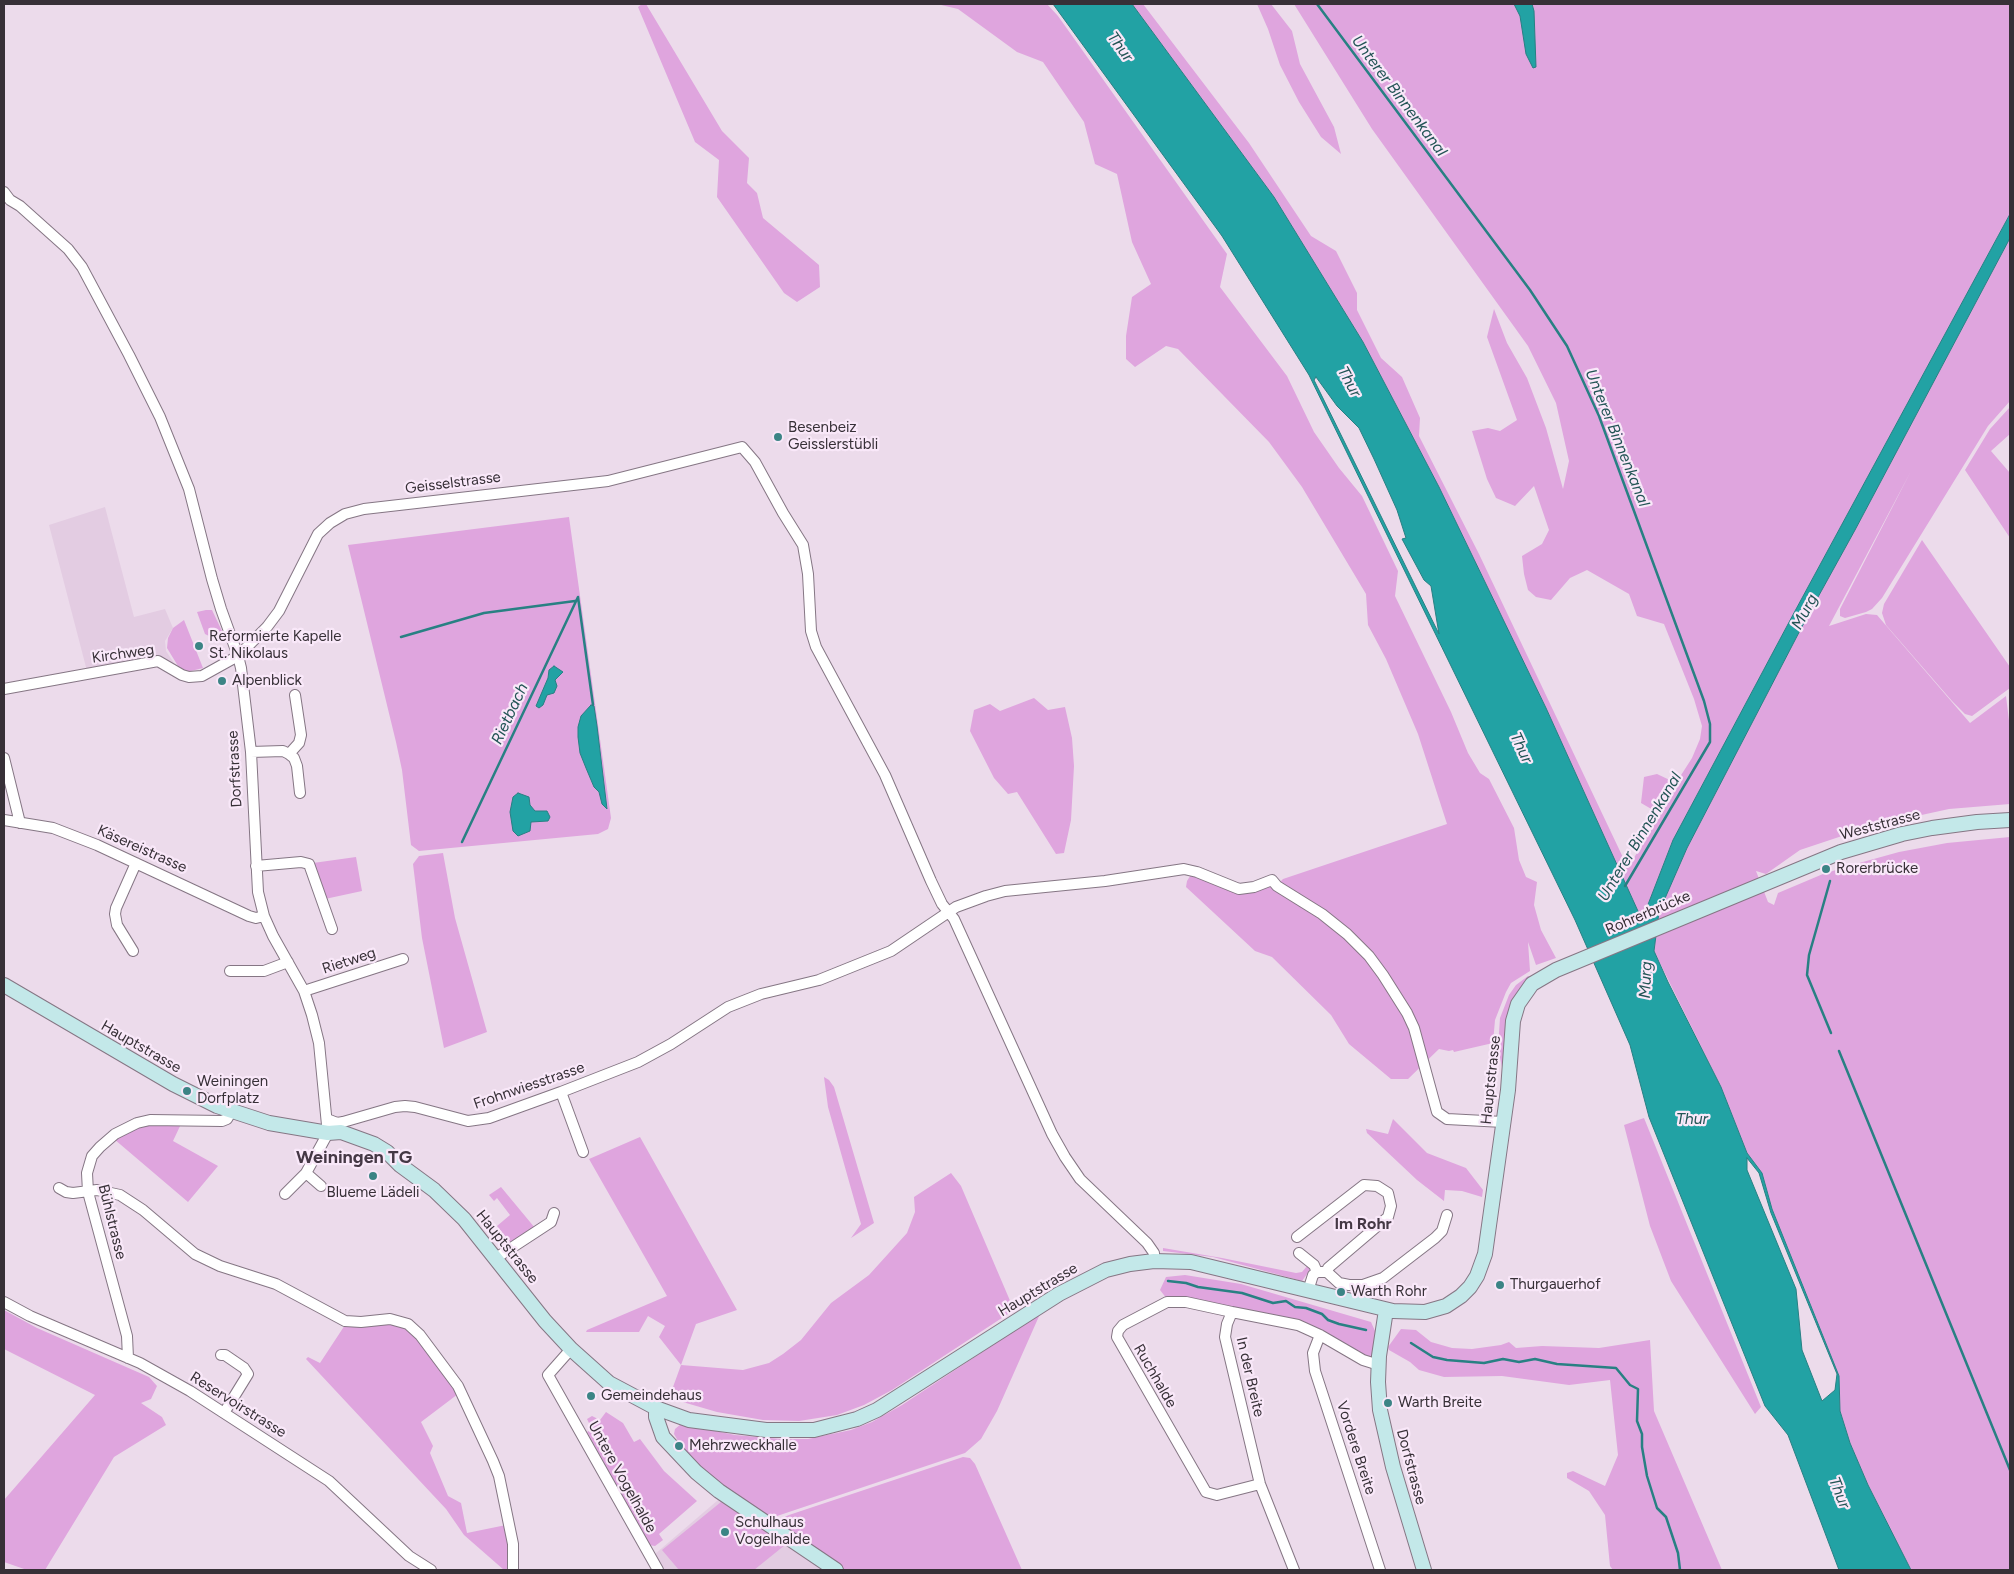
<!DOCTYPE html>
<meta charset="utf-8">
<style>
body{margin:0}
#map{position:relative;width:2014px;height:1574px;overflow:hidden;background:#ecdbeb;font-family:Figtree,sans-serif}
canvas{display:block}
.frame{position:absolute;inset:0;border:5px solid #373037;pointer-events:none}
</style>
<div id="map">
<canvas width="2014" height="1574"></canvas>
<div class="frame"></div>
</div>
<script>
const ctx = document.querySelector('canvas').getContext('2d');
ctx.lineJoin = 'round';
function fill(path, color) { ctx.fillStyle = color; ctx.fill(path, 'evenodd'); }
const shape = rows => new Path2D(rows.map(r => 'M' + r).join(''));
function strokePath(path, color, width, dash) { ctx.strokeStyle = color; ctx.lineWidth = width; ctx.lineCap = dash ? 'butt' : 'round'; ctx.setLineDash(dash || []); ctx.stroke(path); }
function label(font, color, halo, rows, align = 'center') {
  ctx.font = font + ' Figtree,sans-serif'; ctx.lineWidth = 4.5; ctx.setLineDash([]); ctx.textBaseline = 'middle'; ctx.strokeStyle = halo; ctx.fillStyle = color; for (const [text, x, y, turn = 0] of rows) {
    ctx.save(); ctx.translate(x, y); ctx.rotate((+turn || 0) * Math.PI / 180); ctx.textAlign = isNaN(turn) ? turn : align; if (halo) ctx.strokeText(text, 0, 0); ctx.fillText(text, 0, 0); ctx.restore();
  }
}
const built = shape([
 [105,507,134,617,165,609,173,628,165,641,166,651,178,669,170,664,87,671,49,525],
 [718,1500,720,1500,824,1570,661,1570,654,1557,655,1554]
]);
const green = shape([
 [642,4,646,4,722,131,749,158,747,183,757,193,763,218,819,265,820,287,797,302,784,293,717,197,719,160,695,142,638,7],
 [937,4,1047,4,1058,16,1227,254,1220,287,1287,376,1314,432,1339,468,1362,496,1398,571,1395,596,1451,712,1468,753,1480,773,1489,779,1514,828,1519,860,1526,877,1537,882,1534,905,1541,930,1556,958,1536,965,1528,942,1530,971,1511,983,1506,992,1495,1020,1493,1043,1454,1052,1453,1050,1449,1051,1439,1049,1408,1079,1391,1079,1349,1044,1331,1015,1272,957,1255,951,1186,887,1187,881,1192,873,1239,892,1265,885,1273,886,1280,890,1327,921,1353,943,1372,964,1397,1002,1404,1005,1384,972,1355,939,1338,924,1285,888,1280,882,1283,879,1447,824,1418,734,1386,659,1368,625,1366,594,1302,487,1269,442,1178,349,1166,346,1135,367,1126,359,1126,336,1132,297,1151,284,1132,242,1117,174,1095,164,1084,122,1043,62,1017,52,958,9],
 [1132,4,1143,4,1249,143,1311,236,1336,251,1357,293,1357,310,1381,358,1402,377,1420,418,1419,436,1479,554,1628,868,1660,814,1641,803,1644,777,1657,774,1676,783,1692,758,1700,739,1702,726,1694,699,1664,624,1637,616,1629,594,1587,570,1570,578,1551,600,1536,597,1528,590,1524,574,1522,556,1542,544,1549,530,1534,486,1515,506,1496,498,1487,479,1472,431,1488,428,1500,431,1517,420,1487,337,1494,309,1507,343,1527,378,1546,428,1563,489,1569,461,1556,403,1528,346,1372,129,1294,4,2010,4,2010,214,1795,611,1673,840,1642,921,1546,708,1439,487,1363,342,1274,197],
 [1257,4,1271,4,1292,31,1300,64,1334,127,1341,154,1321,137,1299,102,1280,65,1268,29],
 [2010,238,2010,401,1988,426,1882,598,1872,609,1866,612,1845,618,1840,616,1840,609,1911,471,1829,626,1866,614,1877,615,1970,723,2006,696,2010,729,2010,804,1949,809,1894,821,1860,830,1800,850,1766,874,1756,871,1768,902,1774,905,1778,893,1823,874,1852,865,1899,852,1947,843,2010,837,2010,1570,1911,1570,1868,1485,1850,1443,1840,1411,1839,1376,1772,1209,1762,1173,1747,1153,1721,1087,1654,951,1659,912,1687,848,1807,617,1855,530],
 [2010,407,2010,434,1991,451,2010,473,2010,538,1965,470,1990,429],
 [569,517,611,818,608,829,598,834,419,851,411,845,402,770,396,742,348,545],
 [1922,540,2010,667,2010,688,1972,716,1965,714,1952,701,1886,625,1882,613,1884,604],
 [206,610,212,610,222,631,209,636,205,634,197,612],
 [184,620,203,668,187,672,178,666,167,648,168,638,173,628],
 [1034,698,1048,710,1065,707,1072,738,1074,766,1071,820,1064,853,1056,854,1017,792,1008,794,994,778,970,731,974,710,990,704,1000,711],
 [443,853,455,918,487,1032,444,1048,422,938,413,864,419,856],
 [356,857,362,891,325,899,313,863],
 [1528,976,1531,977,1503,1072,1498,1048,1500,1018,1509,995,1516,985],
 [824,1077,829,1080,834,1087,874,1223,851,1238,861,1224,828,1107],
 [1644,1118,1761,1407,1755,1414,1671,1281,1650,1226,1624,1125],
 [1393,1119,1427,1153,1466,1168,1483,1190,1482,1197,1462,1191,1445,1190,1444,1201,1417,1180,1367,1133,1366,1129,1388,1134],
 [181,1124,173,1141,218,1166,188,1202,114,1139,139,1127,149,1125],
 [640,1137,737,1310,696,1324,681,1365,743,1370,769,1363,783,1354,801,1340,831,1303,869,1275,907,1233,915,1212,914,1197,951,1173,961,1186,1014,1310,892,1390,864,1405,837,1415,799,1421,763,1420,717,1412,669,1398,681,1365,659,1337,665,1326,648,1316,639,1332,586,1332,587,1330,667,1296,589,1159],
 [501,1187,535,1228,511,1243,497,1226,510,1215,497,1198,494,1201,489,1195],
 [1163,1248,1222,1258,1296,1273,1302,1272,1308,1265,1312,1267,1302,1281,1213,1257,1163,1251],
 [1185,1275,1241,1284,1371,1322,1375,1331,1373,1356,1368,1358,1322,1333,1167,1299,1160,1290,1166,1277],
 [4,1310,37,1328,149,1377,157,1386,151,1399,141,1403,162,1417,166,1425,114,1457,45,1570,27,1570,4,1562,4,1500,95,1395,4,1349],
 [1040,1314,997,1411,981,1439,965,1453,777,1516,769,1519,715,1482,684,1452,686,1450,681,1446,674,1434,675,1429,681,1424,735,1435,781,1439,808,1439,851,1430,872,1422,902,1405],
 [391,1323,405,1328,412,1333,458,1394,421,1422,433,1446,430,1453,448,1496,461,1503,467,1533,506,1525,509,1544,508,1570,504,1570,464,1535,446,1509,306,1359,308,1357,320,1363,345,1325],
 [1401,1329,1416,1330,1431,1342,1452,1348,1472,1349,1501,1345,1509,1342,1516,1348,1542,1346,1599,1348,1650,1340,1654,1411,1722,1570,1613,1570,1610,1566,1605,1515,1589,1491,1567,1478,1567,1473,1573,1471,1605,1486,1618,1455,1610,1380,1569,1385,1502,1376,1444,1377,1419,1370,1410,1362,1389,1350,1388,1347],
 [606,1412,623,1423,634,1442,640,1439,664,1471,697,1501,659,1534,663,1540,655,1546,649,1545,587,1432,592,1429,587,1419,592,1416,600,1420],
 [963,1457,970,1458,975,1464,1022,1570,843,1570,779,1523,780,1519,789,1515],
 [721,1502,785,1545,754,1570,679,1570,662,1550]
]);
const water = shape([
 [1053,4,1132,4,1274,197,1363,342,1439,487,1546,708,1642,920,1673,840,1795,611,2010,214,2010,238,1855,530,1807,617,1687,848,1659,912,1654,951,1668,982,1721,1087,1747,1153,1762,1173,1772,1209,1839,1376,1840,1411,1850,1443,1868,1485,1911,1570,1839,1570,1788,1435,1765,1406,1649,1117,1630,1045,1575,920,1309,375,1222,236,1053,4],
 [1316,377,1337,406,1359,428,1374,459,1397,510,1406,538,1402,539,1424,580,1431,586,1439,634,1314,380,1316,377],
 [1747,1158,1759,1173,1771,1213,1837,1374,1835,1390,1822,1401,1802,1350,1796,1289,1747,1170,1747,1158],
 [1514,4,1532,4,1534,11,1536,67,1533,68,1526,54,1520,16,1514,4],
 [554,666,563,672,555,680,557,686,554,693,547,695,543,705,539,708,536,706,548,678,549,670,554,666],
 [591,705,594,706,597,726,607,809,602,804,599,792,594,787,586,768,580,753,578,737,578,727,581,716,591,705],
 [518,793,529,797,530,805,535,811,547,811,550,817,548,821,531,822,530,831,518,836,513,831,510,812,513,797,518,793]
]);
const stream = shape([
 [1317,4,1530,290,1567,346,1599,416,1704,701,1710,724,1710,742,1625,886],
 [578,597,593,705],
 [401,637,484,613,575,601],
 [462,842,578,597],
 [1830,881,1809,955,1807,975,1831,1033],
 [1839,1051,2010,1470],
 [1168,1281,1186,1283,1198,1287,1242,1293,1273,1303,1286,1301,1295,1307,1306,1308,1322,1314,1328,1320,1339,1324,1366,1330],
 [1411,1343,1433,1357,1447,1360,1484,1363,1503,1359,1519,1362,1535,1359,1557,1364,1616,1368,1630,1385,1638,1389,1637,1421,1642,1434,1642,1447,1647,1476,1657,1508,1666,1517,1678,1553,1680,1570]
]);
const street = shape([
 [4,192,10,200,20,206,68,249,82,267,129,355,160,417,189,489,212,579,221,609,238,656,241,668,251,752,258,892,264,916,273,936,304,991,312,1015,319,1043,327,1125],
 [4,689,158,661,182,675,189,677,202,676,238,656,267,627,279,611,318,534,330,523,345,514,364,509,608,481,742,447,755,462,783,513,803,545,808,574,811,631,816,647,885,775,931,881,942,904,954,919,1052,1134,1065,1157,1080,1179,1147,1243,1154,1253,1154,1261],
 [251,752,283,751,289,754,294,758,297,766,300,793],
 [289,754,299,743,301,735,295,695],
 [4,758,20,823],
 [4,820,53,828,97,845,249,916,256,918,264,916],
 [256,866,301,862,309,864,332,929],
 [133,951,117,925,115,914,116,908,136,863],
 [230,971,264,971,288,962],
 [304,991,403,959],
 [561,1092,583,1152],
 [327,1119,337,1123,343,1122,395,1107,405,1106,415,1107,468,1121,489,1118,561,1092,638,1062,671,1044,728,1007,761,994,819,980,891,951,956,907,986,896,1005,891,1105,881,1184,869,1197,872,1239,889,1254,887,1272,880,1277,886,1322,914,1347,934,1369,956,1383,975,1407,1013,1414,1028,1437,1112,1447,1119,1503,1122],
 [306,1173,321,1186],
 [59,1188,66,1192,73,1193,97,1190,120,1195,143,1210,195,1254,220,1266,276,1284,345,1321,361,1322,390,1319,408,1324,420,1335,458,1386,493,1461,499,1476,513,1544,513,1570],
 [285,1194,306,1173,328,1133,333,1129],
 [1297,1237,1364,1185,1377,1186,1388,1193,1391,1206,1388,1217,1328,1268,1327,1272,1317,1272,1313,1275,1308,1291],
 [1299,1253,1314,1265,1317,1272],
 [496,1258,551,1222,554,1213],
 [1327,1272,1339,1283,1349,1285,1363,1285,1383,1278,1435,1238,1442,1231,1447,1215],
 [4,1302,30,1316,140,1363,190,1391,329,1481,409,1556,431,1570],
 [1232,1312,1186,1302,1167,1302,1123,1325,1118,1331,1117,1337,1206,1492,1217,1495,1260,1484],
 [1320,1335,1313,1353,1315,1371,1380,1570],
 [571,1349,548,1375,658,1570],
 [221,1355,225,1355,244,1368,248,1374,224,1413],
 [128,1358,127,1336,88,1192,87,1173,92,1156,100,1147,115,1134,137,1123,150,1120,222,1121,227,1119,231,1112],
 [1294,1570,1260,1484,1225,1337,1227,1324,1232,1312,1298,1325,1320,1335,1363,1360,1379,1365]
]);
const secondary = shape([
 [4,985,173,1084,217,1106,269,1123,328,1133,341,1132,374,1144,387,1152,400,1165,434,1190,464,1219,545,1321,571,1349,609,1383,626,1392,656,1408,689,1420,766,1430,814,1430,857,1419,877,1410,1059,1294,1106,1270,1130,1264,1154,1261,1191,1262,1393,1311,1425,1312,1446,1306,1461,1296,1470,1287,1477,1276,1485,1254,1508,1090,1513,1021,1518,1004,1532,984,1556,970,1841,852,1902,834,1932,828,1977,822,2010,820],
 [1386,1310,1379,1356,1378,1382,1380,1410,1393,1467,1424,1570],
 [656,1408,656,1417,663,1437,696,1472,719,1491,836,1570]
]);
const markers = [
 [778,437,5,"#3b8485"],
 [199,646,5,"#3b8485"],
 [222,681,5,"#3b8485"],
 [1826,869,5,"#3b8485"],
 [187,1091,5,"#3b8485"],
 [373,1176,5,"#3b8485"],
 [1500,1285,5,"#3b8485"],
 [1341,1292,5,"#3b8485"],
 [591,1396,5,"#3b8485"],
 [1388,1403,5,"#3b8485"],
 [679,1446,5,"#3b8485"],
 [725,1532,5,"#3b8485"]
];
const poiNames = [
 ["Besenbeiz",788,428],
 ["Geisslerstübli",788,445],
 ["Reformierte Kapelle",209,637],
 ["St. Nikolaus",209,654],
 ["Alpenblick",232,681],
 ["Rorerbrücke",1836,869],
 ["Weiningen",197,1082],
 ["Dorfplatz",197,1099],
 ["Blueme Lädeli",373,1193,"center"],
 ["Thurgauerhof",1510,1285],
 ["Warth Rohr",1351,1292],
 ["Gemeindehaus",601,1396],
 ["Warth Breite",1398,1403],
 ["Mehrzweckhalle",689,1446],
 ["Schulhaus",735,1523],
 ["Vogelhalde",735,1540]
];
const streetNames = [
 ["Geisselstrasse",453,483,-7],
 ["Kirchweg",123,654,-8],
 ["Dorfstrasse",235,769,-93],
 ["Weststrasse",1880,825,-15],
 ["Käsereistrasse",142,849,24],
 ["Rohrerbrücke",1648,913,-23],
 ["Rietweg",349,961,-18],
 ["Hauptstrasse",141,1047,30],
 ["Hauptstrasse",1491,1080,-84],
 ["Frohnwiesstrasse",529,1086,-19],
 ["Bühlstrasse",112,1222,76],
 ["Hauptstrasse",507,1247,51],
 ["Hauptstrasse",1038,1290,-31],
 ["Ruchhalde",1155,1376,60],
 ["In der Breite",1250,1377,77],
 ["Reservoirstrasse",238,1405,32],
 ["Vordere Breite",1356,1448,72],
 ["Dorfstrasse",1411,1467,75],
 ["Untere Vogelhalde",622,1477,61]
];
const waterNames = [
 ["Thur",1120,47,54],
 ["Unterer Binnenkanal",1399,96,53],
 ["Thur",1349,382,61],
 ["Unterer Binnenkanal",1617,438,68],
 ["Murg",1805,612,-62],
 ["Rietbach",510,714,-65],
 ["Thur",1521,748,65],
 ["Unterer Binnenkanal",1640,837,-59],
 ["Murg",1646,980,-87],
 ["Thur",1692,1119],
 ["Thur",1839,1493,68]
];
const neighbourhoodNames = [
 ["Im Rohr",1363,1224]
];
const quarterNames = [
 ["Weiningen TG",354,1158]
];
fill(built, '#e3cce2');
fill(green, '#dfa5de');
fill(water, '#22a2a4');
strokePath(water, '#288083', 1);
strokePath(stream, '#288083', 2.5);
strokePath(street, '#857684', 12);
strokePath(secondary, '#857684', 16);
strokePath(street, '#fff', 10);
strokePath(secondary, '#c3e8e9', 14);
for (const [x, y, r, color] of markers) { const dot = new Path2D(); dot.arc(x, y, r, 0, 2 * Math.PI); ctx.fillStyle = color; ctx.fill(dot); strokePath(dot, '#f9e8f9', 2); }
label('15px', '#373037', '#f9e8f9', poiNames, 'left');
label('15px', '#373037', '#f9e8f9', streetNames);
label('italic 16px', '#225455', '#f9e8f9', waterNames);
label('bold 16px', '#453845', '#f9e8f9', neighbourhoodNames);
label('bold 18px', '#453845', '#f9e8f9', quarterNames);
</script>
